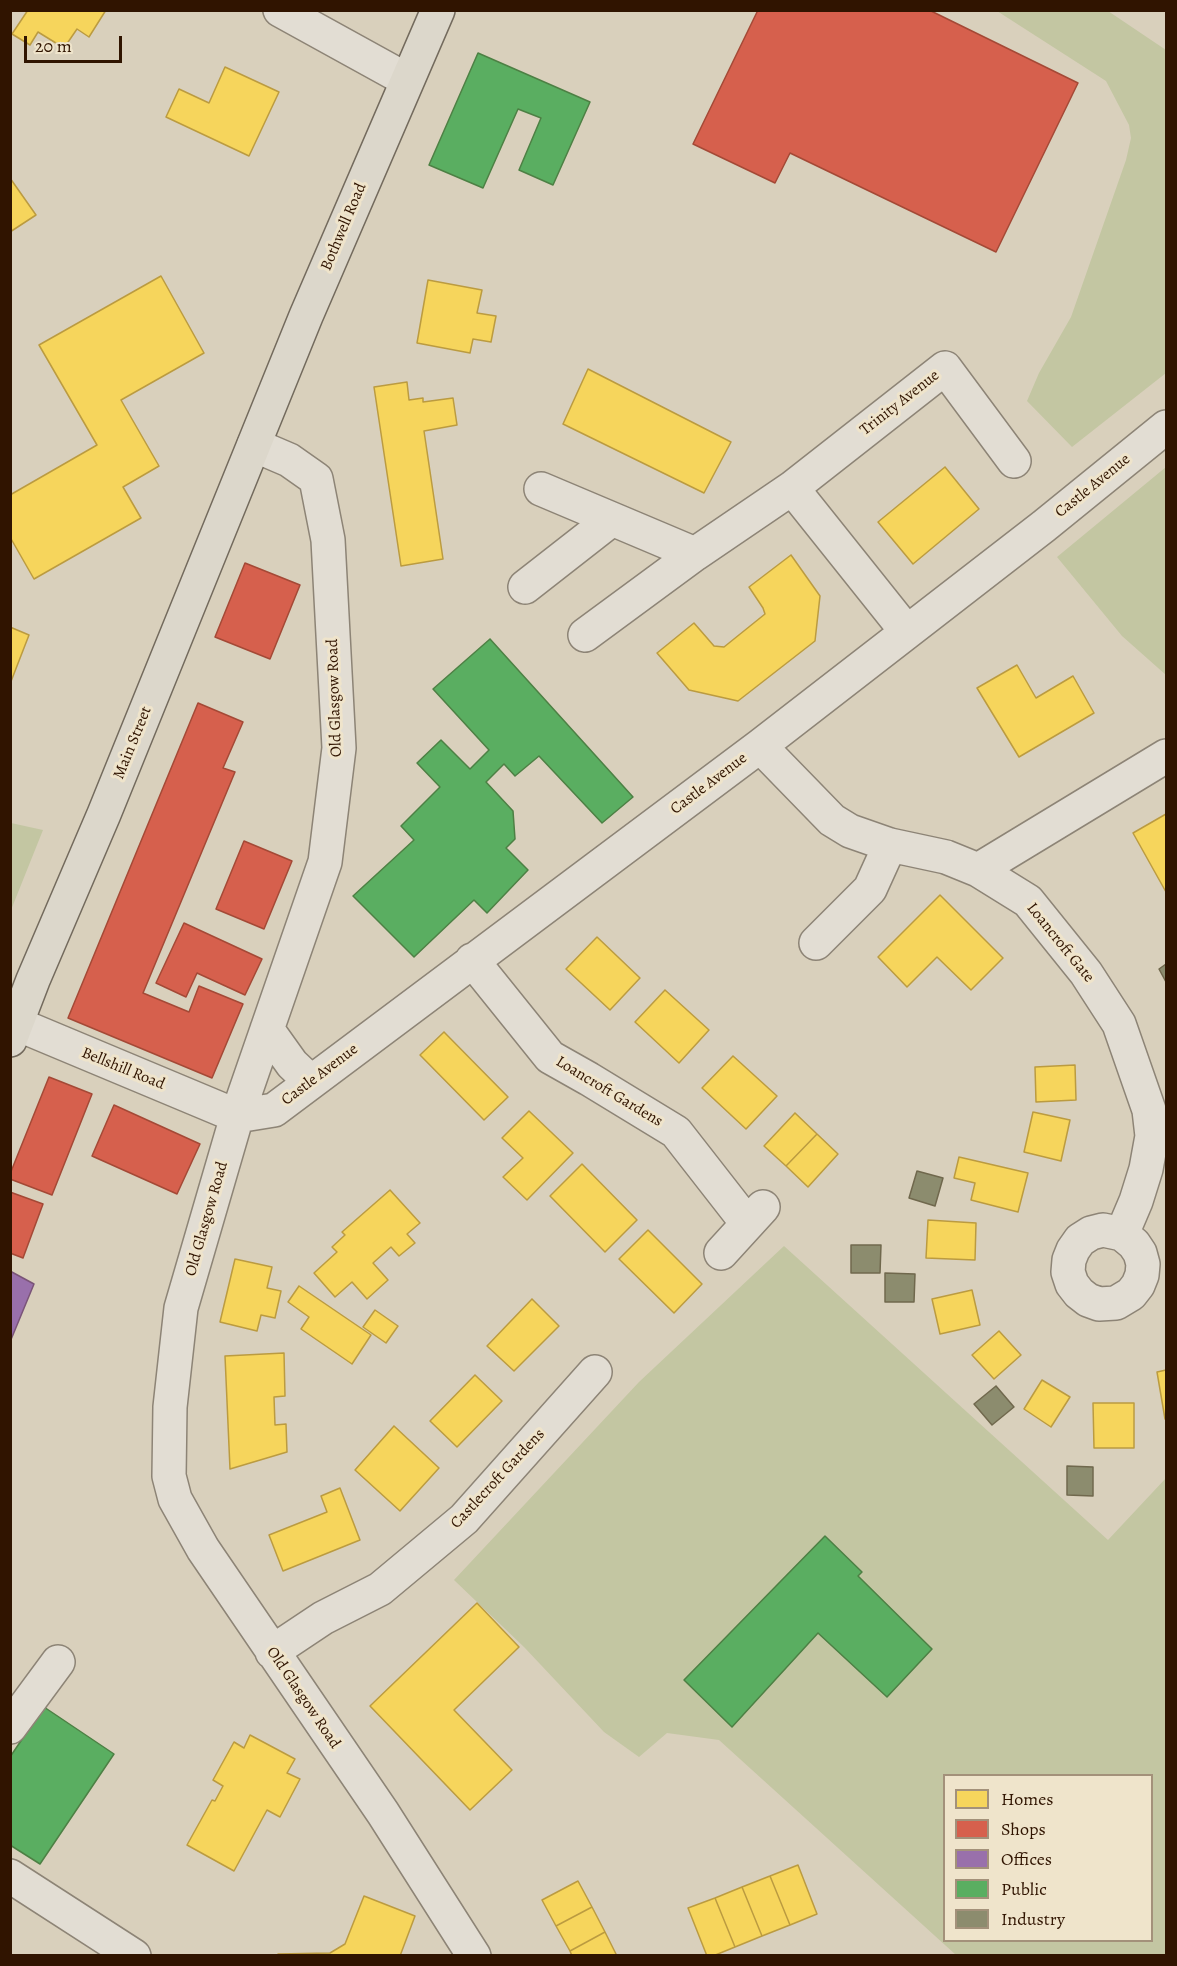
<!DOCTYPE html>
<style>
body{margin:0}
#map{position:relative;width:1177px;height:1966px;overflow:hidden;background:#d9d0bc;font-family:Alegreya,serif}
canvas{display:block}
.frame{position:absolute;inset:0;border:12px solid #301400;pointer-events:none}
.legend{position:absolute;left:943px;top:1774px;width:210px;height:168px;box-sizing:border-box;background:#efe4cb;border:2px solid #a3917a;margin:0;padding:8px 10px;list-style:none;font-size:18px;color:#301400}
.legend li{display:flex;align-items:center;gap:12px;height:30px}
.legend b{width:30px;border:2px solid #a3917a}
.scale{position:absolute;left:24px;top:36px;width:98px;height:27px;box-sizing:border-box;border:3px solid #301400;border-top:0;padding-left:8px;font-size:18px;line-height:21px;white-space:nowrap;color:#301400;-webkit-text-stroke:4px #efe4cb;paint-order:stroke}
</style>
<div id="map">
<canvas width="1177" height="1966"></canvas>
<div class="frame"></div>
<ul class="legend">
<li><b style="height:16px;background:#f6d55c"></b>Homes</li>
<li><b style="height:16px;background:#d6604d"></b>Shops</li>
<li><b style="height:16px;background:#9970ab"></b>Offices</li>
<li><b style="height:16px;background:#5aae61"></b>Public</li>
<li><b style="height:16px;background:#8c8c6e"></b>Industry</li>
</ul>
<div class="scale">20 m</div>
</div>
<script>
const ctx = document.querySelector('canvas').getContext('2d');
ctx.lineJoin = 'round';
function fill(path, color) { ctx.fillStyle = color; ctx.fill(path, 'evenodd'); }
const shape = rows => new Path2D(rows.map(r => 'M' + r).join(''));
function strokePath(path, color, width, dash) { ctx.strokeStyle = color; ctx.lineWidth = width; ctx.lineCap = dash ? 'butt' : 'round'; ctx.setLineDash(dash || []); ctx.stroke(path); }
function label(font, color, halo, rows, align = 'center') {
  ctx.font = font + ' Alegreya,serif'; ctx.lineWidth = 6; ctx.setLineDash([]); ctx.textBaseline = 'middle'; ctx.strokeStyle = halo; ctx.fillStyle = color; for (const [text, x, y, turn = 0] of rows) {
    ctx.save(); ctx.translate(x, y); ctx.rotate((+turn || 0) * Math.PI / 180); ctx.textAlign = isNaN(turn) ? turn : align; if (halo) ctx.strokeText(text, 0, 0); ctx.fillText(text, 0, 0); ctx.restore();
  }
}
const green = shape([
 [997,11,1108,11,1166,50,1166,373,1072,447,1027,401,1039,373,1071,317,1126,160,1131,138,1129,125,1106,81],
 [1166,467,1166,675,1122,636,1057,557],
 [11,823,43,830,11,910,10,823],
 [784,1246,1108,1540,1166,1478,1166,1955,956,1955,719,1740,667,1733,639,1757,604,1732,524,1647,454,1580,639,1382],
 [944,1776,1152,1776,1152,1940,944,1940]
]);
const homes = shape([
 [28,10,106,10,89,37,77,29,64,48,38,32,30,45,12,34,28,10],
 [225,67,279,92,249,156,166,117,179,89,209,103,225,67],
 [10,178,36,215,10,232,10,178],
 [161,276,204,353,121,400,159,466,123,487,141,518,34,579,10,537,10,495,97,445,39,345,161,276],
 [428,280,482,290,477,313,496,316,491,342,473,339,470,353,417,343,428,280],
 [588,369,731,442,704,493,563,424,588,369],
 [407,382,409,400,423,398,423,402,453,398,457,425,424,431,443,559,401,566,374,387,407,382],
 [945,467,979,509,913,564,878,522,945,467],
 [791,555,820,596,815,641,738,701,689,690,657,653,694,623,714,646,724,647,765,614,763,608,749,587,791,555],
 [10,627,29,635,10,684,10,627],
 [1017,665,1036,698,1073,676,1094,713,1019,757,977,688,1017,665],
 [1166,814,1166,892,1133,833,1166,814],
 [940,895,1003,958,971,990,937,957,907,987,878,957,940,895],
 [597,937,640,978,610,1010,566,969,597,937],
 [665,990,709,1030,679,1063,635,1022,665,990],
 [444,1032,508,1097,484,1120,420,1055,444,1032],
 [733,1056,777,1096,746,1129,702,1088,733,1056],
 [1075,1065,1076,1100,1036,1102,1035,1067,1075,1065],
 [529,1111,573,1153,527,1200,503,1177,523,1158,502,1138,529,1111],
 [1033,1112,1070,1120,1061,1161,1024,1152,1033,1112],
 [795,1113,817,1134,786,1166,764,1146,795,1113],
 [817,1134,838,1154,808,1187,786,1166,817,1134],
 [959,1157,1028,1173,1018,1212,971,1200,975,1183,954,1178,959,1157],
 [582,1164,637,1220,605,1252,550,1196,582,1164],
 [390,1190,420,1223,407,1234,415,1243,399,1256,391,1247,373,1263,388,1280,367,1299,352,1282,335,1297,314,1273,337,1252,332,1247,345,1235,342,1232,390,1190],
 [928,1220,976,1223,975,1260,926,1258,928,1220],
 [648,1230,702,1284,674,1313,619,1259,648,1230],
 [235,1259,272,1267,267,1288,281,1291,275,1318,261,1315,257,1331,220,1322,235,1259],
 [299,1286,371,1335,352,1364,301,1329,309,1317,288,1302,299,1286],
 [972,1290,980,1325,940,1334,932,1299,972,1290],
 [532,1299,559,1326,514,1371,487,1346,532,1299],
 [375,1310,398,1326,386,1343,363,1327,375,1310],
 [999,1331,1021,1355,994,1379,972,1355,999,1331],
 [284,1353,285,1396,274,1397,275,1425,286,1424,287,1452,230,1469,225,1356,284,1353],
 [1166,1370,1166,1419,1165,1419,1157,1372,1166,1370],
 [475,1375,502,1401,457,1447,430,1421,475,1375],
 [1042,1380,1070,1397,1051,1427,1024,1409,1042,1380],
 [1093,1403,1134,1403,1134,1448,1094,1448,1093,1403],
 [394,1426,439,1468,400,1511,355,1470,394,1426],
 [340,1488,360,1540,283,1571,269,1535,327,1512,321,1496,340,1488],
 [477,1603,519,1647,454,1710,512,1770,470,1810,370,1706,477,1603],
 [250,1735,295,1759,287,1773,300,1779,280,1817,267,1810,234,1871,187,1845,212,1800,215,1801,223,1786,213,1780,234,1742,244,1748,250,1735],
 [798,1865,817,1914,790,1925,770,1876,798,1865],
 [770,1876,790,1925,762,1936,742,1887,770,1876],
 [578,1881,592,1907,556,1926,542,1900,578,1881],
 [742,1887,762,1936,735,1947,715,1898,742,1887],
 [364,1896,415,1916,400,1956,278,1956,278,1954,330,1953,345,1944,364,1896],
 [715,1898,735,1947,713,1956,707,1956,688,1908,715,1898],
 [592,1907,605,1932,570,1951,556,1926,592,1907],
 [605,1932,617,1956,572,1956,570,1951,605,1932]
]);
const shops = shape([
 [758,10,929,10,1078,83,996,252,790,153,775,183,693,144,758,10],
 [245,563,300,585,270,659,215,637,245,563],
 [198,703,243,722,223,768,235,772,143,993,189,1012,199,986,243,1004,212,1078,68,1018,198,703],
 [244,841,292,861,264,929,216,909,244,841],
 [184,923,262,959,245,995,197,973,186,997,156,983,184,923],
 [49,1077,92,1094,52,1195,10,1179,10,1174,49,1077],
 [114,1105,200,1144,177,1194,92,1156,114,1105],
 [10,1192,43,1204,23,1258,10,1253,10,1192]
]);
const offices = shape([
 [10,1271,34,1284,10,1342,10,1271]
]);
const public = shape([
 [478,53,590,102,553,185,519,170,541,118,518,109,483,188,429,165,478,53],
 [490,639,633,797,602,823,539,756,515,776,504,764,486,782,513,811,515,839,506,848,528,870,487,913,474,900,414,957,353,896,414,840,401,826,440,787,417,763,441,740,470,769,489,750,433,689,490,639],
 [825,1536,862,1572,858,1576,932,1649,887,1697,818,1633,732,1727,684,1680,825,1536],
 [44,1707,114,1754,40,1864,10,1845,10,1757,44,1707]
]);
const industry = shape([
 [1166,964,1166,982,1159,969,1166,964],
 [917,1171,943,1178,935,1206,909,1198,917,1171],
 [851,1245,881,1245,880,1273,851,1273,851,1245],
 [885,1273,915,1274,914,1302,885,1302,885,1273],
 [996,1386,1014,1407,992,1425,974,1404,996,1386],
 [1067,1466,1093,1467,1093,1496,1067,1495,1067,1466]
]);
const minor = shape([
 [280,10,407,80],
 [254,445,289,460,316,479,328,540,339,748,325,862,237,1116,181,1308,170,1407,169,1476,175,1499,203,1549,383,1813,474,1956],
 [792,488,907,632],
 [541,489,695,554],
 [525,587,612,519],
 [585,635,695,554,792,488,945,368,1014,461],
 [760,746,832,820,850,831,890,845,946,857,978,870,1028,901,1086,973,1119,1024,1149,1110,1152,1136,1146,1169,1136,1201,1122,1234,1103,1230,1091,1233,1080,1240,1073,1250,1069,1260,1068,1272,1072,1284,1079,1293,1088,1300,1099,1304,1116,1303,1131,1294,1138,1285,1142,1275,1143,1264,1140,1253,1134,1244,1122,1234],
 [978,870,1166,756],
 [816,943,870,889,890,845],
 [472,960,550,1057,589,1079,676,1132,747,1223],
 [17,1024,237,1116,274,1110,760,746,1044,526,1166,427],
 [267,1029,292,1064,311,1082],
 [721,1253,763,1207],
 [272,1652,323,1618,380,1589,464,1519,595,1372],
 [10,1727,58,1662],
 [10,1876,134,1956]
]);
const major = shape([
 [10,1040,33,980,104,814,306,316,438,10]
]);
const streetNames = [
 ["Bothwell Road",344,227,-67],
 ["Trinity Avenue",900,403,-38],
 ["Castle Avenue",1093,486,-39],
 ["Old Glasgow Road",335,698,-92],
 ["Main Street",133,743,-68],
 ["Castle Avenue",709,784,-37],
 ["Loancroft Gate",1060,943,51],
 ["Bellshill Road",123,1069,22],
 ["Castle Avenue",320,1075,-37],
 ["Loancroft Gardens",609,1092,31],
 ["Old Glasgow Road",207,1219,-74],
 ["Castlecroft Gardens",498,1479,-47],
 ["Old Glasgow Road",303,1698,56]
];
fill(green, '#c3c6a2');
fill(homes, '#f6d55c');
strokePath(homes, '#bb9b40', 1.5);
fill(shops, '#d6604d');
strokePath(shops, '#a44936', 1.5);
fill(offices, '#9970ab');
strokePath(offices, '#7a5478', 1.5);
fill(public, '#5aae61');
strokePath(public, '#4d8044', 1.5);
fill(industry, '#8c8c6e');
strokePath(industry, '#70684d', 1.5);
strokePath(minor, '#8d8476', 36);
strokePath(major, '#736a5d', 36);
strokePath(minor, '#e2ddd3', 33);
strokePath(major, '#dcd7cb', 33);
label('16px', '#301400', '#efe4cb', streetNames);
</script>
